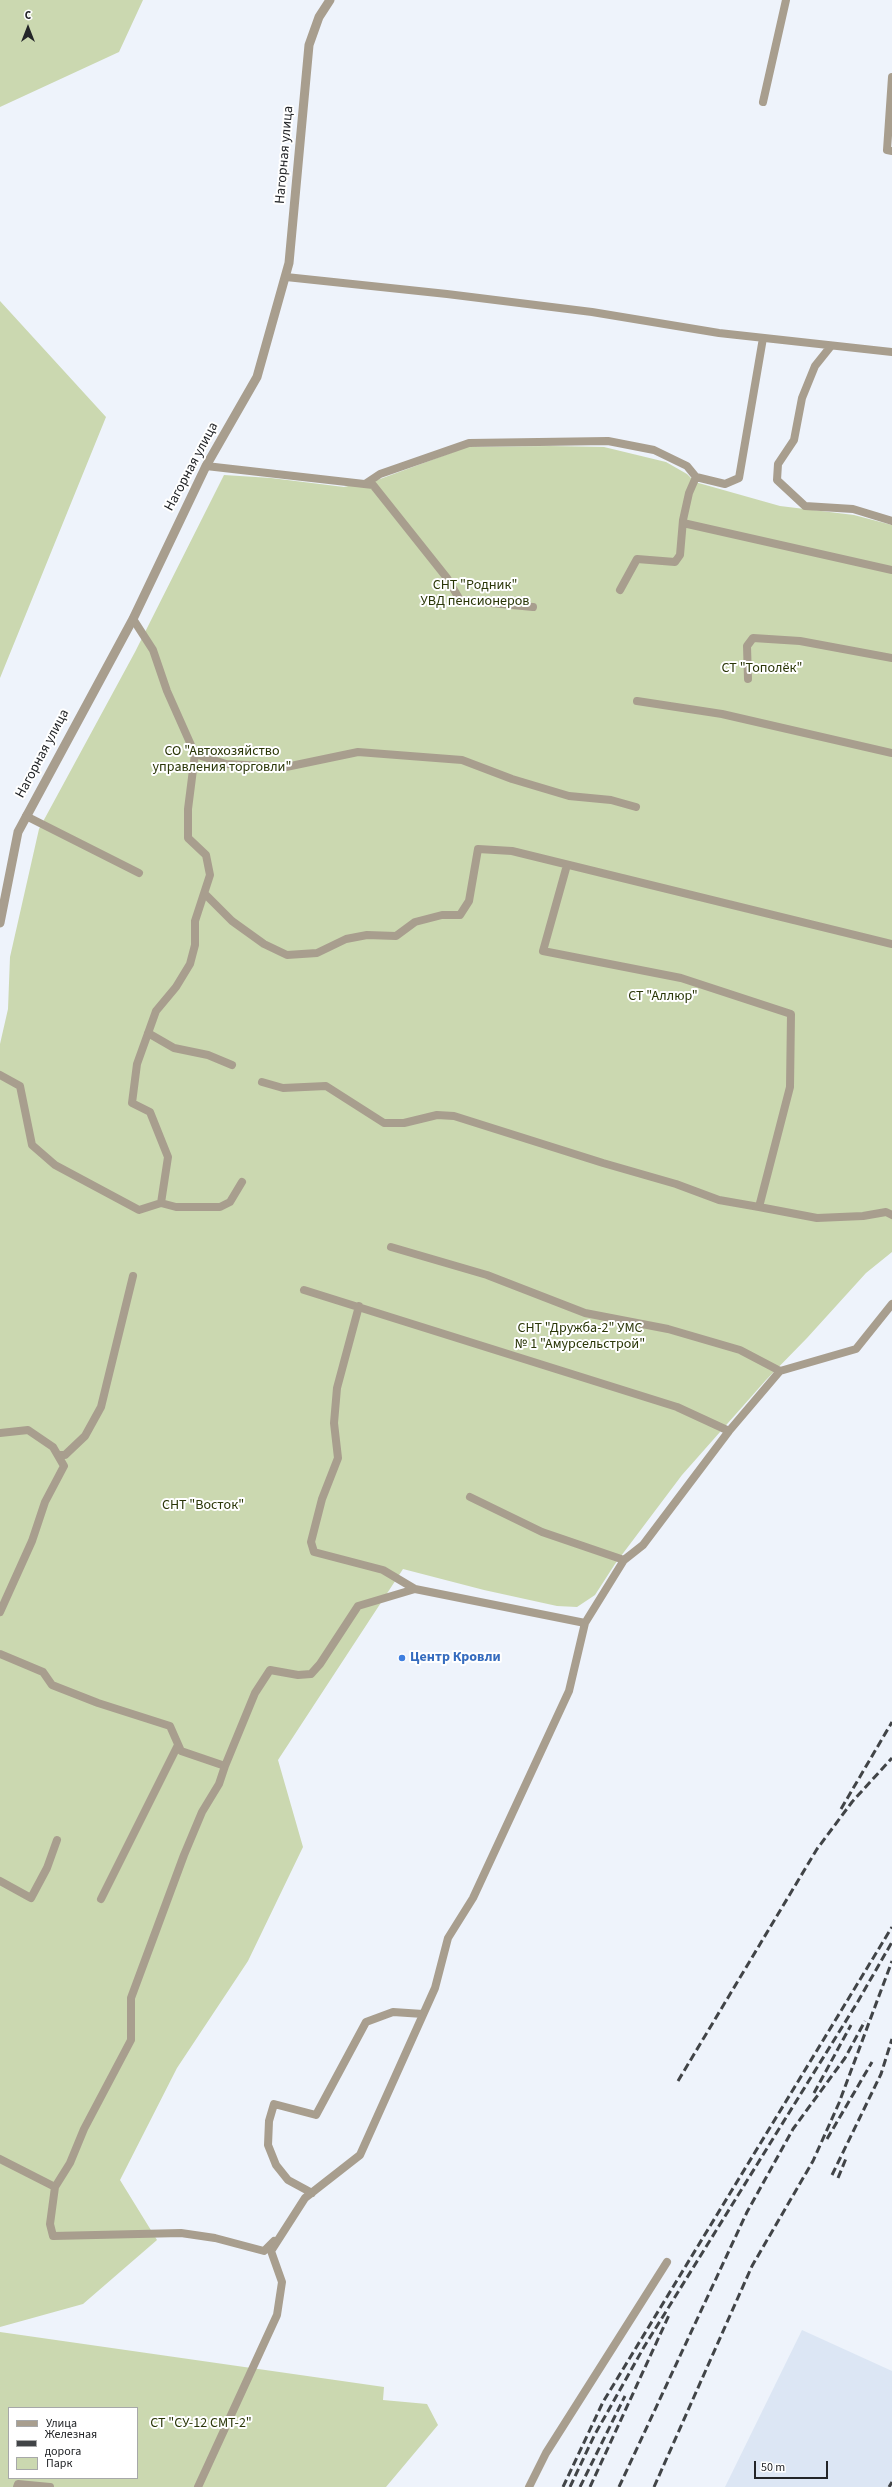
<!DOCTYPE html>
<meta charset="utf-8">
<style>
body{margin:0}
#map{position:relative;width:892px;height:2487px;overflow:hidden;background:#eef3fb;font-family:"Source Sans 3",sans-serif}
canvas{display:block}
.legend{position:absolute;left:8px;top:2407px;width:130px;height:72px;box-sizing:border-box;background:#fff;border:1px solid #a7a8a9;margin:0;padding:5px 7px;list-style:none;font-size:12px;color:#232528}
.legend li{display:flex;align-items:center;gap:8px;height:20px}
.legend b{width:20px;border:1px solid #a7a8a9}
.north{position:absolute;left:8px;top:8px;width:40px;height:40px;-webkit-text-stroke:3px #fff;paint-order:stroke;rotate:0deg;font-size:11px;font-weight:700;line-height:16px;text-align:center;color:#232528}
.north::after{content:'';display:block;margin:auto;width:14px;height:18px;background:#232528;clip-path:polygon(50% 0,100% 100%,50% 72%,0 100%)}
.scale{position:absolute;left:754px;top:2461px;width:74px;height:18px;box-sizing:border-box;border:2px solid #232528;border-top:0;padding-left:5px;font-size:12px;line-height:14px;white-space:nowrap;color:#232528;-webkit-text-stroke:3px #fff;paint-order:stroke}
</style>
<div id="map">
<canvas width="892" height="2487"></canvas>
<ul class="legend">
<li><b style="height:5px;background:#a89e8e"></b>Улица</li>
<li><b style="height:5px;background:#414447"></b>Железная дорога</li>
<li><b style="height:11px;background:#cbd8b0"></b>Парк</li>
</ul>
<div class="north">С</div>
<div class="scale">50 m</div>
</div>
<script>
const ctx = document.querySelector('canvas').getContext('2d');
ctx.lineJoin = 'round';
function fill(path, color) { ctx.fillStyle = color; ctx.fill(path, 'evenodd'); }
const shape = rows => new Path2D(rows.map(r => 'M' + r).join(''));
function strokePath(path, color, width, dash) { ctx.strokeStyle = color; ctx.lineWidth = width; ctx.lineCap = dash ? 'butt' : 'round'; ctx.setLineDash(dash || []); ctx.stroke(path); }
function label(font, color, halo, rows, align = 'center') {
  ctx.font = font + ' "Source Sans 3",sans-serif'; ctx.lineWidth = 4; ctx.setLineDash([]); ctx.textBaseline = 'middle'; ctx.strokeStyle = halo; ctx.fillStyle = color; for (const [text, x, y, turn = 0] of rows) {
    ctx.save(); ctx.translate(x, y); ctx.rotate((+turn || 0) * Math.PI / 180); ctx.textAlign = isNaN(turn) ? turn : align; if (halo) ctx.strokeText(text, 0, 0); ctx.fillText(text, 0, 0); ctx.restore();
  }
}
const built = shape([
 [802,2330,892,2371,892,2487,725,2487]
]);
const green = shape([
 [0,0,143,0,119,52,0,107],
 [0,301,106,417,0,678],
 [550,446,604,447,666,462,687,474,695,482,780,506,854,515,892,525,892,1252,866,1273,807,1338,766,1380,682,1475,615,1564,595,1595,577,1607,557,1606,484,1590,403,1569,278,1760,303,1847,248,1961,177,2068,120,2180,157,2240,83,2304,0,2327,0,1044,8,1009,10,957,39,829,135,652,224,475,271,478,344,487,380,479,467,447],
 [0,2332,384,2387,383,2400,427,2404,438,2425,386,2487,0,2487],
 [9,2408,137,2408,137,2478,9,2478]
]);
const minor = shape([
 [892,77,887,150,892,151],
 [763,102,786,0],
 [286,277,447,294,592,312,719,333,892,352],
 [831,346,815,366,802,398,794,440,778,464,777,480,805,506,853,509,892,521],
 [206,466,373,485,447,578,460,600,533,607],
 [696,477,725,484,739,478,763,338],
 [365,484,380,474,469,443,608,441,654,450,687,466,696,477,689,493,683,520,680,555,675,562,637,559,620,590],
 [683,523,892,570],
 [133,619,153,650,167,691,195,754,226,764,286,767,358,752,462,760,512,779,569,796,611,800,636,807],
 [748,679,747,646,753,638,800,641,892,658],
 [637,701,722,714,892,753],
 [26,816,139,873],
 [205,894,232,921,264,944,287,955,317,953,346,939,367,935,396,936,415,922,442,915,460,915,469,901,478,849,512,851,892,944],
 [148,1033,174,1048,208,1055,232,1065],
 [0,1075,20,1086,32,1145,55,1165,139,1210,161,1203,168,1157,150,1112,132,1103,137,1064,156,1011,176,987,190,964,195,945,195,921,210,875,206,855,188,838,188,809,195,754],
 [262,1082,283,1088,326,1086,384,1123,404,1123,437,1115,454,1116,603,1163,676,1184,719,1200,759,1207,790,1087,791,1014,681,978,543,951,567,865],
 [161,1203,176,1207,220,1207,230,1202,242,1182],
 [759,1207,817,1218,863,1216,886,1212,892,1215],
 [391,1247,487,1275,585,1313,668,1329,740,1350,780,1371],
 [304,1290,677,1407,729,1431],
 [359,1306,337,1388,334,1423,338,1458,322,1499,311,1542,314,1552,383,1570,415,1589,585,1623],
 [0,1433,28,1430,53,1447,64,1466,45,1502,32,1541,0,1612],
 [58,1455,65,1455,85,1436,101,1407,133,1276],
 [470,1497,542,1532,624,1560],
 [0,1654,43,1672,52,1685,98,1703,170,1726,181,1751,225,1766,255,1693,270,1670,298,1675,311,1674,320,1664,358,1606,415,1589],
 [225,1766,219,1784,202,1812,184,1855,131,1998,131,2040,84,2129,70,2163,55,2187,50,2224,53,2236,181,2233,215,2238,264,2251,274,2241],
 [0,1881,31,1898,47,1868,57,1840],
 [101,1899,178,1745],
 [0,2159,55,2187],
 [312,2193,288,2180,276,2165,268,2145,269,2121,274,2104,316,2115,366,2022,393,2012,423,2014],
 [17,2487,18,2484,50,2487],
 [198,2487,277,2315,282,2282,271,2251,305,2198,360,2155,435,1988,448,1938,473,1898,569,1691,585,1623,624,1560,643,1545,729,1431,780,1371,856,1349,892,1304],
 [529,2487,546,2453,667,2262]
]);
const tertiary = shape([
 [0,923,18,832,133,619,206,466,257,377,289,263,309,45,319,17,330,0]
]);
const rail = shape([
 [841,1809,892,1722],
 [678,2081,817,1849,852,1802,892,1758],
 [814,2093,851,2025],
 [827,2139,872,2062],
 [832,2175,881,2074,892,2039],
 [838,2178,847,2156],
 [563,2487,603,2402,892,1927],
 [570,2487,594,2436,644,2347,857,2003,892,1942],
 [580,2487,625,2396],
 [590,2487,670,2313],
 [619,2487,747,2212,793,2129,845,2058,865,2021],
 [654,2487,752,2266,813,2161,839,2103,892,1961],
 [889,2487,892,2482]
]);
const markers = [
 [402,1658,4,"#3f7fe0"]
];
const streetNames = [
 ["Нагорная улица",285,155,-85],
 ["Нагорная улица",192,467,-62],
 ["Нагорная улица",43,754,-62]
];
const parkNames = [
 ["СНТ \"Родник\"",475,586],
 ["УВД пенсионеров",475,602],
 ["СТ \"Тополёк\"",762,669],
 ["СО \"Автохозяйство",222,752],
 ["управления торговли\"",222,768],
 ["СТ \"Аллюр\"",663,997],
 ["СНТ \"Дружба-2\" УМС",580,1329],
 ["№ 1 \"Амурсельстрой\"",580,1345],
 ["СНТ \"Восток\"",203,1506],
 ["СТ \"СУ-12 СМТ-2\"",201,2424]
];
const shopNames = [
 ["Центр Кровли",410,1658]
];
fill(built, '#dce6f4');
fill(green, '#cbd8b0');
strokePath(minor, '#a89e8e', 8);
strokePath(tertiary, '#a89e8e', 9);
strokePath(rail, '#414447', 3, [8, 4]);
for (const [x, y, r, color] of markers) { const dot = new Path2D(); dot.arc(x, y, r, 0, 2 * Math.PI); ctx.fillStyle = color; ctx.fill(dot); strokePath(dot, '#fff', 1.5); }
label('14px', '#232528', '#fff', streetNames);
label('14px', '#2a3607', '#fff', parkNames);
label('bold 14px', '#366cbe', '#fff', shopNames, 'left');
</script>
